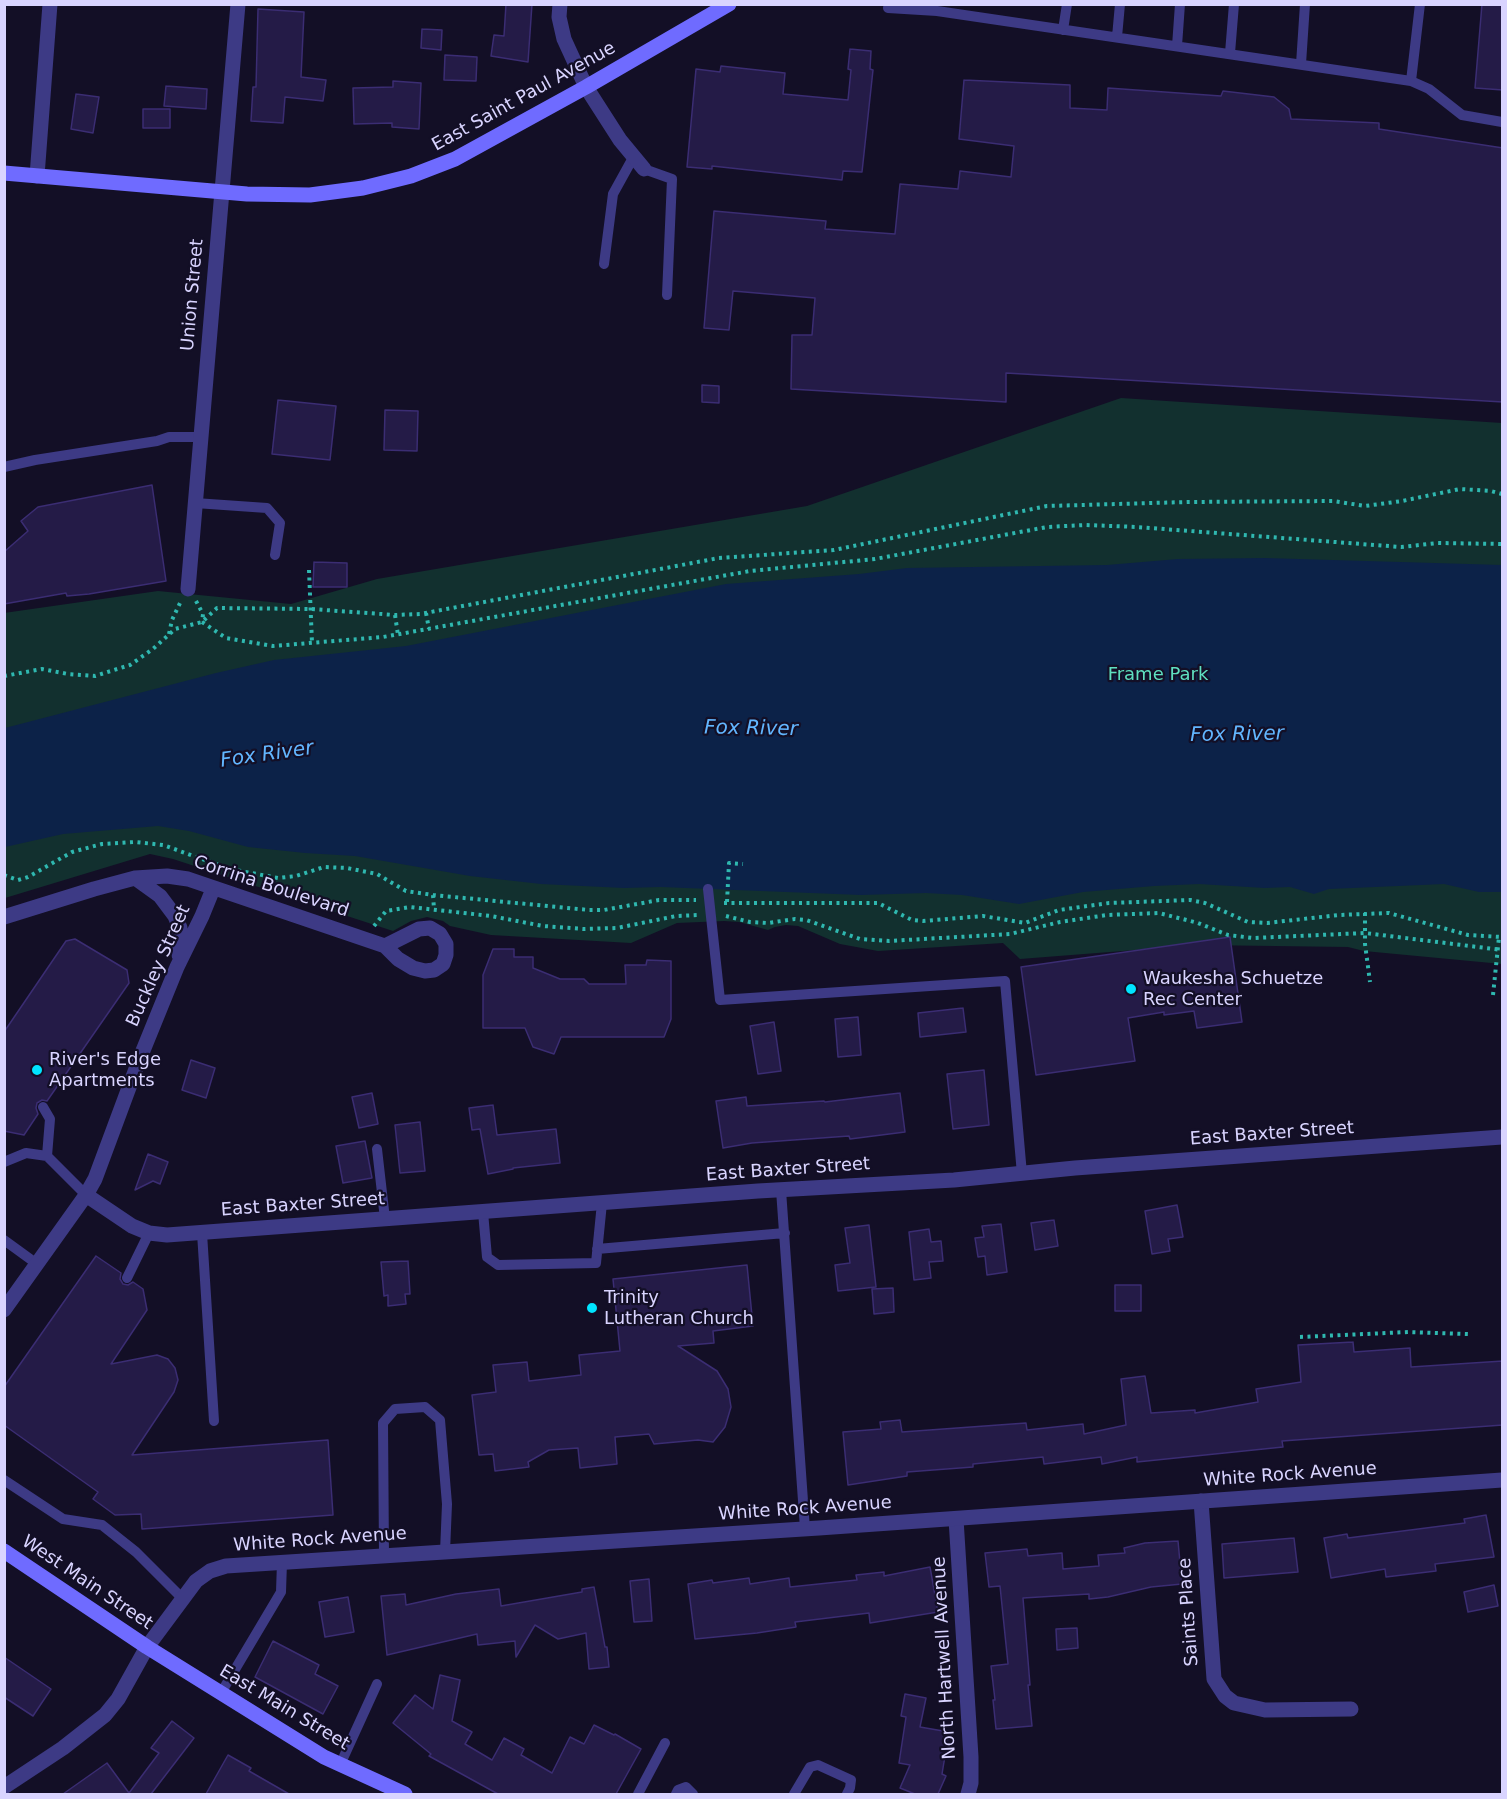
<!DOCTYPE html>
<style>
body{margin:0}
#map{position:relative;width:1507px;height:1799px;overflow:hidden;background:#130f26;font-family:"DejaVu Sans",sans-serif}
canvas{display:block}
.frame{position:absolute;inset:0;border:6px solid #d9d4ff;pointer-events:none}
</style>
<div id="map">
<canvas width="1507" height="1799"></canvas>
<div class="frame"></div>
</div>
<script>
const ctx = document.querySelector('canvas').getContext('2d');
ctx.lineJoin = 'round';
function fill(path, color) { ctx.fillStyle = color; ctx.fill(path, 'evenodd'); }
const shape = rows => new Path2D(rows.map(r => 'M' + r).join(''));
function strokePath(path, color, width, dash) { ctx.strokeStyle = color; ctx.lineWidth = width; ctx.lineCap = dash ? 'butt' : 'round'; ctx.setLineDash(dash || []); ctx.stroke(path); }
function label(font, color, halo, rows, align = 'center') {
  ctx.font = font + ' "DejaVu Sans",sans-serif'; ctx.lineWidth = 4.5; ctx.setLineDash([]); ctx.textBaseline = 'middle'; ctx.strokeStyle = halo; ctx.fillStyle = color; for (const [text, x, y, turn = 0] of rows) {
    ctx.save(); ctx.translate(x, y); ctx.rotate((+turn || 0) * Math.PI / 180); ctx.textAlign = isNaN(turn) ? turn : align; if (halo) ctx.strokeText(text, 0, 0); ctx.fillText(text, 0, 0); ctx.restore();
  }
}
const green = shape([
 [1121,398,1502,423,1502,964,1364,951,1348,947,1200,945,1020,959,1003,943,878,951,840,944,798,926,786,925,775,927,768,930,739,922,724,921,677,923,631,943,491,935,450,926,443,921,427,917,411,921,393,931,173,859,150,854,5,898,4,613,158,591,291,604,377,579,807,506]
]);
const water = shape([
 [1265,558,1502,565,1502,892,1479,892,1444,884,1329,889,1314,894,1290,887,1265,888,1199,884,1154,886,1083,892,1019,904,962,895,926,893,861,895,661,887,624,888,541,884,470,876,355,856,305,853,248,847,189,831,158,826,63,834,5,847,5,728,216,673,274,660,406,646,726,584,859,574,907,568,1107,565,1178,559]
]);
const building = shape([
 [506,4,532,4,528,62,491,56,494,35,504,36,506,4],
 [1482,4,1503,4,1503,90,1475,88,1482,4],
 [258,9,304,12,301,77,326,80,323,101,285,97,283,123,251,121,253,87,256,87,258,9],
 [422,29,442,30,441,50,421,48,422,29],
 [850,49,871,51,870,69,873,70,862,172,843,171,842,180,712,166,712,169,687,167,696,69,720,72,721,66,785,73,783,94,848,100,851,70,848,69,850,49],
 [445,55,477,57,476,81,444,80,445,55],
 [964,80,1070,85,1070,108,1107,110,1108,88,1221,96,1223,91,1274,97,1289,109,1291,119,1379,123,1379,129,1503,148,1503,402,1006,373,1006,402,791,389,792,335,812,335,815,298,733,291,729,330,704,328,714,211,826,221,825,229,895,234,900,184,958,189,960,171,1011,177,1014,146,959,139,964,80],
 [393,81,421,83,419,129,392,127,392,123,354,124,353,88,393,87,393,81],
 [166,86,207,89,206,109,164,106,166,86],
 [76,94,99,97,93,133,71,129,76,94],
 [143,109,170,109,170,128,143,128,143,109],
 [702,385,719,386,719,403,702,402,702,385],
 [278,400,336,406,330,460,272,454,278,400],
 [385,410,418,411,417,451,384,450,385,410],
 [152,485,166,581,89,594,67,596,66,593,4,604,4,552,28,531,21,521,38,507,152,485],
 [314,562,347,563,347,587,313,587,314,562],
 [1230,937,1242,1022,1197,1028,1194,1011,1164,1015,1164,1012,1128,1018,1135,1061,1036,1075,1021,967,1230,937],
 [75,939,127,970,129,983,47,1101,42,1100,37,1103,36,1108,38,1114,24,1135,4,1131,4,1032,66,941,75,939],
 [493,949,514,949,514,957,533,957,533,968,560,979,584,979,589,984,626,984,625,965,646,965,647,960,671,961,671,1019,664,1037,561,1037,554,1054,533,1047,525,1028,483,1028,483,975,493,949],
 [963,1008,966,1032,920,1037,918,1013,963,1008],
 [858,1017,861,1055,838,1057,835,1019,858,1017],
 [774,1022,781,1071,758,1074,750,1026,774,1022],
 [191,1060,215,1068,206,1098,182,1090,191,1060],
 [984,1070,989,1125,953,1129,947,1074,984,1070],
 [372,1093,378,1124,359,1128,352,1097,372,1093],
 [900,1093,905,1132,850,1139,849,1136,752,1143,723,1148,716,1101,746,1097,747,1106,824,1101,825,1102,900,1093],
 [493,1105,497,1135,556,1129,560,1163,513,1168,513,1169,488,1174,480,1129,472,1130,469,1108,493,1105],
 [420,1122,425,1171,400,1173,395,1125,420,1122],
 [365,1141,372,1178,343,1183,336,1146,365,1141],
 [148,1154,168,1162,160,1184,153,1181,135,1190,148,1154],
 [1177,1205,1183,1237,1168,1239,1170,1251,1152,1254,1145,1211,1177,1205],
 [1054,1220,1058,1246,1035,1250,1031,1223,1054,1220],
 [1001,1224,1007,1272,987,1275,985,1256,978,1257,975,1238,984,1237,982,1226,1001,1224],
 [869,1225,876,1287,838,1291,835,1265,850,1263,845,1228,869,1225],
 [929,1229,931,1242,941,1241,943,1261,929,1262,931,1278,914,1280,909,1232,929,1229],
 [96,1256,121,1273,120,1279,123,1284,128,1285,133,1282,143,1289,147,1310,111,1364,157,1355,168,1359,175,1368,178,1380,174,1392,132,1455,328,1440,333,1515,142,1529,141,1514,115,1515,93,1499,98,1492,4,1425,4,1387,96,1256],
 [408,1261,410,1294,405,1294,406,1304,388,1306,388,1295,384,1296,381,1262,408,1261],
 [747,1265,753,1326,713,1331,714,1343,678,1346,717,1371,728,1389,731,1407,725,1427,713,1442,698,1440,654,1444,649,1434,615,1437,617,1464,580,1468,578,1448,549,1450,528,1462,529,1467,495,1471,493,1454,479,1455,472,1395,496,1392,493,1365,527,1362,529,1381,581,1375,579,1355,620,1351,613,1279,747,1265],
 [1115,1285,1141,1285,1141,1311,1115,1311,1115,1285],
 [893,1288,894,1312,874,1314,872,1289,893,1288],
 [1353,1342,1354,1352,1410,1348,1411,1367,1503,1361,1503,1425,1282,1441,1283,1447,1137,1462,1137,1457,1102,1464,1101,1457,1044,1464,1043,1457,973,1464,973,1467,907,1472,907,1476,848,1485,843,1432,881,1429,880,1422,900,1420,902,1432,1026,1423,1027,1430,1083,1424,1084,1434,1126,1425,1121,1379,1145,1376,1151,1413,1195,1410,1195,1413,1258,1402,1256,1389,1301,1382,1298,1345,1353,1342],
 [1486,1515,1494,1557,1435,1564,1436,1571,1386,1577,1385,1569,1331,1578,1324,1538,1347,1534,1348,1538,1465,1523,1464,1519,1486,1515],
 [1294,1538,1298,1572,1224,1578,1222,1544,1294,1538],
 [1178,1541,1182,1584,1151,1587,1108,1597,1089,1599,1089,1594,1023,1598,1030,1685,1028,1685,1032,1726,996,1729,993,1700,995,1700,991,1666,1008,1664,1000,1586,989,1587,985,1553,1027,1549,1028,1556,1062,1553,1063,1569,1099,1566,1098,1555,1125,1553,1124,1548,1145,1543,1178,1541],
 [930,1567,938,1612,870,1623,869,1613,795,1622,796,1627,757,1633,695,1639,688,1584,712,1580,713,1583,749,1578,750,1584,789,1578,790,1587,857,1580,856,1575,884,1572,884,1576,930,1567],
 [649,1579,652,1621,634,1622,630,1581,649,1579],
 [1494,1585,1498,1606,1468,1612,1464,1592,1494,1585],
 [594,1587,605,1647,607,1647,609,1667,589,1669,586,1633,558,1639,535,1625,516,1657,515,1641,478,1645,477,1634,387,1655,381,1596,405,1594,406,1605,456,1594,499,1589,501,1606,582,1592,582,1589,594,1587],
 [348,1597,354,1632,325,1637,319,1602,348,1597],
 [1077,1628,1078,1648,1057,1650,1056,1629,1077,1628],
 [273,1641,319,1665,315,1674,338,1686,323,1714,255,1677,273,1641],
 [4,1657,51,1689,33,1716,4,1697,4,1657],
 [440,1675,460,1680,452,1721,472,1732,465,1744,492,1760,504,1738,524,1749,521,1755,552,1773,570,1737,584,1744,594,1725,614,1735,615,1734,641,1749,616,1794,498,1794,429,1756,431,1754,393,1723,415,1695,433,1709,440,1675],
 [905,1694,926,1698,920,1727,949,1732,942,1774,946,1776,938,1794,915,1794,900,1788,910,1765,899,1763,906,1717,901,1716,905,1694],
 [172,1721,194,1738,151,1794,63,1794,107,1763,129,1793,159,1753,151,1748,172,1721],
 [228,1755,251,1768,249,1771,289,1794,206,1794,228,1755]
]);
const path = shape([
 [309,570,312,643],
 [196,601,203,614,202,622],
 [426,613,429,629],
 [395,615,398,635],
 [202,622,226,638,273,646,383,637,750,571,875,559,1047,527,1086,525,1137,527,1401,547,1438,543,1502,544],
 [169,634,172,620,180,603],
 [4,676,42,669,68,674,95,676,130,665,153,649,175,629,202,622,217,608,311,609,395,615,420,614,719,558,834,550,1047,506,1187,502,1333,501,1365,506,1402,501,1460,489,1491,491,1502,494],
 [4,875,18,880,28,877,72,852,102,844,135,842,163,845,230,869,278,878,296,876,324,867,347,868,377,874,406,891,433,895,589,910,604,910,659,900,696,900],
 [433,895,434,909],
 [727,902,729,863,743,864],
 [724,903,878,903,912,920,923,921,983,916,1025,923,1059,910,1109,903,1190,900,1205,903,1248,922,1267,923,1339,915,1389,913,1468,935,1502,937],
 [1365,913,1365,944,1370,982],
 [726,916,750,922,768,923,795,919,806,920,860,939,889,941,1010,934,1060,922,1107,915,1159,913,1198,923,1228,935,1253,938,1365,933,1502,950],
 [374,926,386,911,410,907,491,916,543,926,584,929,617,928,676,916,698,915],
 [1493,995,1499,937],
 [1300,1337,1408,1332,1468,1334]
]);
const service = shape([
 [889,4,888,8,937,11,1411,81,1429,89,1462,115,1502,122],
 [1063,30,1067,4],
 [1117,37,1120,4],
 [1177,46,1180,4],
 [1230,53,1234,4],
 [1301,64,1305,4],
 [1411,81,1420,4],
 [644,169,672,179,667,295],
 [604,264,613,194,634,156],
 [4,467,35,460,157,441,169,437,201,437],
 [195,503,267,508,280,523,275,555],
 [708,889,720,1000,1005,981,1022,1174],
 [43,1107,50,1119,47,1156,86,1195],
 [377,1149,385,1219],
 [4,1162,26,1153,47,1156],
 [781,1190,805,1529],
 [483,1212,487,1257,498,1265,596,1263,602,1203],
 [202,1233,214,1421],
 [4,1240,37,1264],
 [597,1249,785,1233],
 [127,1278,149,1233],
 [4,1480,63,1519,102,1525,136,1552,182,1598],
 [384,1556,383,1423,395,1409,425,1407,440,1420,447,1504,445,1552],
 [221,1693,281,1592,282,1562],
 [340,1765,377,1684],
 [638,1794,665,1743],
 [676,1794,678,1790,686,1787,693,1794],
 [794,1794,810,1767,818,1765,851,1780,850,1788,847,1794]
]);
const minor = shape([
 [560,4,559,17,564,39,586,87,620,140,644,169],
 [37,176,50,4],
 [188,589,238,4],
 [135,878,160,896,175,916,180,928,179,955],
 [4,917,94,889,135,878,167,876,188,879,385,946,398,959,413,968,425,971,434,970,443,964,446,955,446,944,440,934,430,928,419,929,385,946],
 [86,1195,132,1226,149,1233,167,1235,758,1191,954,1180,1075,1168,1502,1137],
 [4,1310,86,1195,95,1179,140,1058,177,967,202,916,213,889],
 [1201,1501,1214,1679,1225,1696,1234,1703,1265,1710,1351,1709],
 [956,1519,971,1757,971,1783,968,1794],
 [4,1787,63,1748,105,1715,118,1699,147,1647]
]);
const tertiary = shape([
 [147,1647,196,1581,210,1571,226,1566,819,1528,1502,1480]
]);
const secondary = shape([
 [4,173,247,194,310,195,363,188,411,176,455,159,586,87,729,4],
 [4,1551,147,1647,324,1757,405,1794]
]);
const markers = [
 [1131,989,6,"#00e5ff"],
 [37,1070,6,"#00e5ff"],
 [592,1308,6,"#00e5ff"]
];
const streetNames = [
 ["East Saint Paul Avenue",524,97,-29],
 ["Union Street",193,295,-85],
 ["Corrina Boulevard",271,887,18],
 ["Buckley Street",159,966,-66],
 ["East Baxter Street",1272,1134,-4],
 ["East Baxter Street",788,1170,-4],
 ["East Baxter Street",303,1205,-4],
 ["White Rock Avenue",1290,1475,-4],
 ["White Rock Avenue",805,1509,-4],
 ["White Rock Avenue",320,1540,-4],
 ["West Main Street",87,1583,34],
 ["Saints Place",1189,1612,-94],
 ["North Hartwell Avenue",945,1658,-93],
 ["East Main Street",284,1708,31]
];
const parkNames = [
 ["Frame Park",1158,675]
];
const poiNames = [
 ["Waukesha Schuetze",1143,979],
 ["Rec Center",1143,1000],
 ["River's Edge",49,1060],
 ["Apartments",49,1081],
 ["Trinity",604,1298],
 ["Lutheran Church",604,1319]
];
const waterNames = [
 ["Fox River",751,729,1],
 ["Fox River",1237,735,-1],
 ["Fox River",267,755,-8]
];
fill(green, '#12302f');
fill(water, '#0c2248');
fill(building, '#241b47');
strokePath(building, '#3b2d73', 1.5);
strokePath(path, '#2fb8b0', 4, [3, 4.5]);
strokePath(service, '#3d3a85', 10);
strokePath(minor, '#3d3a85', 15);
strokePath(tertiary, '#3d3a85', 15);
strokePath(secondary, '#6f6bff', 15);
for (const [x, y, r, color] of markers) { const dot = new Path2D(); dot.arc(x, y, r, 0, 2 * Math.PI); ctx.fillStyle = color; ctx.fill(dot); strokePath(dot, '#130f26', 2); }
label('18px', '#d9d4ff', '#130f26', streetNames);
label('18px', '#5fe0c0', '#130f26', parkNames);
label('18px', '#d9d4ff', '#130f26', poiNames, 'left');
label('italic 20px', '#62b6ff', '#130f26', waterNames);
</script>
